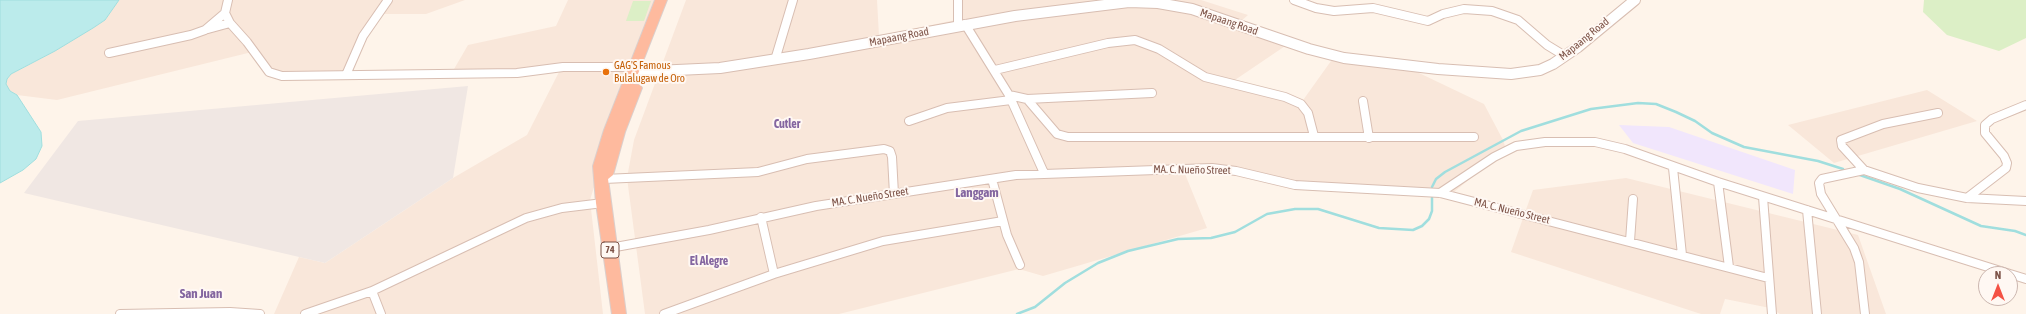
<!DOCTYPE html>
<meta charset="utf-8">
<style>
body{margin:0}
#map{position:relative;width:2026px;height:314px;overflow:hidden;background:#fef4ea;font-family:"Asap Condensed",sans-serif}
canvas{display:block}
.north{position:absolute;left:1978px;top:266px;width:40px;height:40px;box-sizing:border-box;background:#fff8f3;border:1px solid #cbb6af;border-radius:50%;rotate:0deg;font-size:11px;font-weight:700;line-height:16px;text-align:center;color:#7e5449}
.north::after{content:'';display:block;margin:auto;width:14px;height:18px;background:#f45244;clip-path:polygon(50% 0,100% 100%,50% 72%,0 100%)}
</style>
<div id="map">
<canvas width="2026" height="314"></canvas>
<div class="north">N</div>
</div>
<script>
const ctx = document.querySelector('canvas').getContext('2d');
ctx.lineJoin = 'round';
function fill(path, color) { ctx.fillStyle = color; ctx.fill(path, 'evenodd'); }
const shape = rows => new Path2D(rows.map(r => 'M' + r).join(''));
function strokePath(path, color, width, dash) { ctx.strokeStyle = color; ctx.lineWidth = width; ctx.lineCap = dash ? 'butt' : 'round'; ctx.setLineDash(dash || []); ctx.stroke(path); }
function label(font, color, halo, rows, align = 'center') {
  ctx.font = font + ' "Asap Condensed",sans-serif'; ctx.lineWidth = 4; ctx.setLineDash([]); ctx.textBaseline = 'middle'; ctx.strokeStyle = halo; ctx.fillStyle = color; for (const [text, x, y, turn = 0] of rows) {
    ctx.save(); ctx.translate(x, y); ctx.rotate((+turn || 0) * Math.PI / 180); ctx.textAlign = isNaN(turn) ? turn : align; if (halo) ctx.strokeText(text, 0, 0); ctx.fillText(text, 0, 0); ctx.restore();
  }
}
const residential = shape([
 [119,0,465,0,426,14,378,14,347,75,277,78,256,51,57,100,17,95,10,91,6,84,7,79,11,74,42,58,105,20],
 [568,0,657,0,630,70,590,200,603,314,274,314,299,257,325,263,453,178,527,135,559,72,450,76,468,45,556,26],
 [686,0,877,0,879,36,960,19,959,0,1201,0,1248,15,1240,22,1294,40,1229,84,1301,103,1336,54,1396,62,1484,104,1503,140,1506,149,1454,192,1372,186,1283,183,1222,164,1183,169,1207,228,1043,276,1019,269,839,314,645,314,627,178,634,140],
 [1927,90,1977,121,1834,163,1788,125],
 [1626,178,1858,235,1886,314,1780,314,1770,308,1725,299,1720,314,1701,314,1511,252,1533,190]
]);
const industrial = shape([
 [468,86,453,178,325,263,24,193,78,121]
]);
const education = shape([
 [1619,125,1669,127,1795,170,1793,194,1633,143]
]);
const green = shape([
 [1924,0,2026,0,2026,38,1999,51,1947,35,1923,12],
 [633,1,651,1,644,21,626,21]
]);
const water = shape([
 [0,0,119,0,105,20,93,28,55,51,11,74,7,79,6,84,10,91,17,95,41,132,42,146,36,159,23,170,0,183,0,0]
]);
const stream = shape([
 [1857,174,1900,189,1981,226,2015,231,2026,235],
 [1432,187,1436,179,1445,172,1521,131,1591,109,1638,103,1656,104,1676,112,1695,121,1712,133,1744,147,1818,161,1843,169],
 [1017,314,1035,307,1065,283,1098,263,1128,251,1178,239,1211,238,1235,232,1267,214,1295,209,1318,209,1379,228,1413,230,1422,226,1429,219,1432,211,1432,196]
]);
const minor = shape([
 [228,0,225,13,230,23,247,42,269,72,282,76,517,73,563,67,640,67],
 [958,0,958,25],
 [1294,0,1316,8,1334,11,1373,8,1428,21,1443,14,1464,9,1492,11,1518,20,1547,45,1565,56],
 [965,24,1009,95,1044,173],
 [208,29,230,23],
 [109,53,191,35,205,30,225,13],
 [775,60,793,0],
 [995,70,1108,43,1135,40,1159,49,1205,77,1285,97,1301,104,1308,113,1314,136],
 [346,75,363,36,388,0],
 [1009,95,1027,99,1057,134,1068,137,1474,137],
 [1027,99,1152,93],
 [1363,101,1369,138],
 [909,121,947,108,1011,100],
 [1673,168,1682,255],
 [1864,170,1842,146,1841,140,1883,124,1938,113],
 [604,179,758,172,807,159,884,149,890,151,892,157,894,194],
 [992,179,1007,235,1020,265],
 [1718,182,1729,267],
 [1440,193,1494,157,1516,146,1545,142,1595,142,1625,149,1718,182,2010,274],
 [1763,197,1772,314],
 [1967,198,2006,168,2007,163,2004,156,1985,133,1985,125,1992,119,2026,105],
 [1807,210,1817,314],
 [1630,241,1633,199],
 [610,248,709,230,816,206,1016,175,1212,168,1236,171,1295,185,1440,193,1768,278],
 [774,274,883,241,1003,221],
 [2010,274,2026,279],
 [372,291,381,314],
 [120,314,230,312,260,314],
 [305,314,372,291,526,218,562,208,603,203],
 [664,314,774,274,761,217],
 [1865,314,1859,262,1854,248,1821,194,1819,183,1822,179,1864,170,1918,188,1967,198,2026,201]
]);
const tertiary = shape([
 [634,72,720,68,809,54,1015,16,1129,2,1158,3,1192,9,1309,49,1344,58,1438,69,1511,74,1540,70,1553,64,1578,47,1635,0]
]);
const trunk = shape([
 [655,0,667,0,634,84,640,85,642,88,625,132,613,175,608,179,626,314,612,314,596,203,593,166,604,130,655,0]
]);
const markers = [
 [606,72,4,"#e8710a"]
];
const shields = [
 [610,250,18]
];
const shieldNames = [
 ["74",610,250]
];
const streetNames = [
 ["Mapaang Road",1229,22,19],
 ["Mapaang Road",899,37,-11],
 ["Mapaang Road",1584,39,-39],
 ["MA. C. Nueño Street",1192,170,1],
 ["MA. C. Nueño Street",870,197,-9],
 ["MA. C. Nueño Street",1512,211,14]
];
const foodNames = [
 ["GAG'S Famous",614,66],
 ["Bulalugaw de Oro",614,79]
];
const neighbourhoodNames = [
 ["Cutler",787,124],
 ["El Alegre",709,261]
];
const quarterNames = [
 ["Langgam",977,193],
 ["San Juan",201,294]
];
fill(residential, '#f9e7da');
fill(industrial, '#f0e7e3');
fill(education, '#f1e6fc');
fill(green, '#dcefc6');
fill(water, '#bbebeb');
strokePath(water, '#a0dede', 1);
strokePath(stream, '#a0dede', 2.5);
strokePath(minor, '#d8beb2', 10);
strokePath(tertiary, '#d8beb2', 12);
strokePath(trunk, '#dbcfcc', 2);
strokePath(minor, '#fff', 8);
strokePath(tertiary, '#fff', 10);
fill(trunk, '#feba9e');
for (const [x, y, r, color] of markers) { const dot = new Path2D(); dot.arc(x, y, r, 0, 2 * Math.PI); ctx.fillStyle = color; ctx.fill(dot); strokePath(dot, '#fff8f3', 1.5); }
for (const [x, y, w] of shields) { const box = new Path2D(); box.roundRect(x - w / 2, y - 8, w, 16, 3); ctx.fillStyle = '#fff8f3'; ctx.fill(box); strokePath(box, '#7e5449', 1); }
label('bold 10px', '#7e5449', null, shieldNames);
label('11px', '#7e5449', '#fff8f3', streetNames);
label('11px', '#c56008', '#fff8f3', foodNames, 'left');
label('bold 12px', '#8466a0', '#fff8f3', neighbourhoodNames);
label('bold 13px', '#8466a0', '#fff8f3', quarterNames);
</script>
